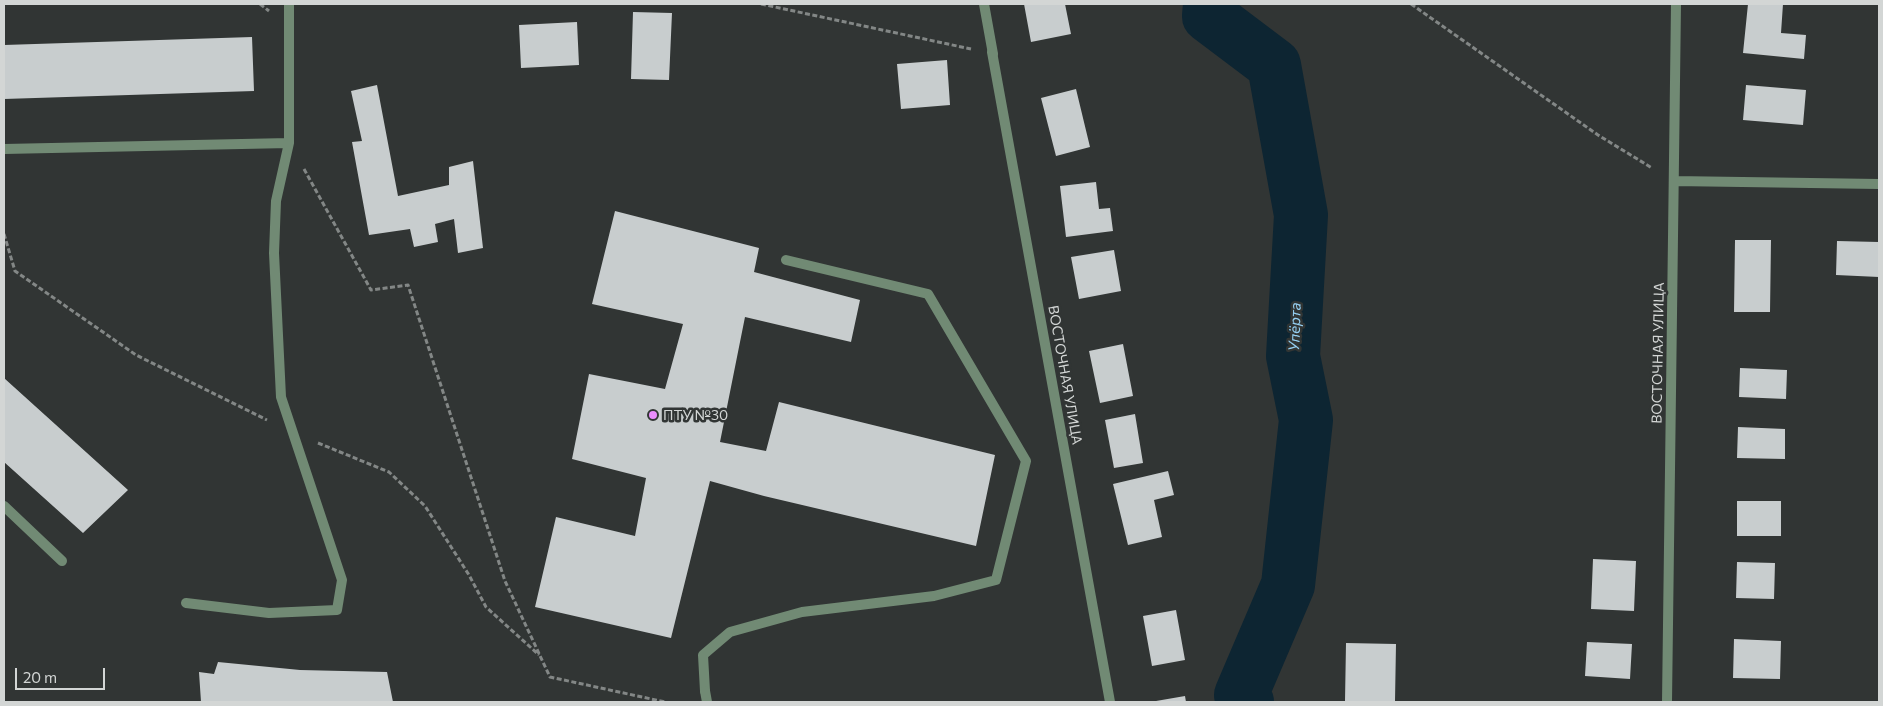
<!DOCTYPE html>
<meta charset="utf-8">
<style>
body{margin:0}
#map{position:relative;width:1883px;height:706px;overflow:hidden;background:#313534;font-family:Commissioner,sans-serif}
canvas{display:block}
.frame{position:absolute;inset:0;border:5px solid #d3d6d5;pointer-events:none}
.scale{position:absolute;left:15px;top:668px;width:90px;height:22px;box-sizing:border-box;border:2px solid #d3d6d5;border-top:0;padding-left:6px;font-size:15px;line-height:18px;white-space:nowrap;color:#d3d6d5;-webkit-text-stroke:4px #313534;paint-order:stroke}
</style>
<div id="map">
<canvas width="1883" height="706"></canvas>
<div class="frame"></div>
<div class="scale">20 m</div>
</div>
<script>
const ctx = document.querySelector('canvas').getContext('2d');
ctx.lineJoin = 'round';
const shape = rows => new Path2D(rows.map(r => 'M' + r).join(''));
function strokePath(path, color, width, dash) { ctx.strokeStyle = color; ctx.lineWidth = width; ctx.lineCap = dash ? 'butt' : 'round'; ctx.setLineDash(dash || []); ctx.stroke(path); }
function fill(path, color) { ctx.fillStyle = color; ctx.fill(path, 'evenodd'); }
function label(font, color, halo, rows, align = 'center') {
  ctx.font = font + ' Commissioner,sans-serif'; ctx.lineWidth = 5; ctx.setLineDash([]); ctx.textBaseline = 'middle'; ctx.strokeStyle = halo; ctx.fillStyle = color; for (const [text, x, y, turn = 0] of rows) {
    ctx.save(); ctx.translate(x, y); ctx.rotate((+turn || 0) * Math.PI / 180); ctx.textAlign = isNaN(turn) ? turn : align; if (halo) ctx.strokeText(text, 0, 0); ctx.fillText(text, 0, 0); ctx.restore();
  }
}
const river = shape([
 [1210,4,1209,16,1274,65,1301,215,1293,356,1306,420,1288,585,1241,695,1247,702]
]);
const building = shape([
 [1024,4,1065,4,1071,34,1031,42],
 [1748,4,1783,4,1781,33,1806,35,1804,59,1743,53],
 [633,12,672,13,669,80,631,79],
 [577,22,579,65,521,68,519,25],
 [252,37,254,91,4,99,4,45],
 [947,60,950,105,901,109,897,64],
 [377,85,398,196,449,185,449,167,473,161,483,248,458,253,454,219,435,224,438,242,414,247,410,229,369,235,352,142,362,141,351,91],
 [1746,85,1806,90,1803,125,1743,120],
 [1076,89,1090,147,1056,156,1041,98],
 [1096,182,1099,209,1110,208,1113,231,1066,237,1060,186],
 [615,211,759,248,754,272,860,300,851,342,745,317,720,442,766,451,779,402,995,455,976,546,764,496,710,481,671,638,535,607,556,517,635,536,646,478,572,459,589,374,665,389,683,324,592,304],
 [1735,240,1771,240,1770,312,1734,312],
 [1837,241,1879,242,1879,277,1836,275],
 [1114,250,1121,291,1079,299,1071,257],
 [1123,344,1133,396,1100,403,1089,351],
 [1740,368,1787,370,1786,399,1739,397],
 [4,378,128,490,83,533,4,462],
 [1135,414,1143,463,1114,468,1105,420],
 [1738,427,1785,429,1785,459,1737,458],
 [1168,471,1174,495,1154,500,1162,537,1128,545,1113,484],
 [1737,501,1781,501,1781,536,1737,536],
 [1593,559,1636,561,1634,611,1591,609],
 [1737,562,1775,563,1774,599,1736,598],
 [1176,610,1185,660,1152,666,1143,616],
 [1734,639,1781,641,1780,679,1733,678],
 [1587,642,1632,644,1630,679,1585,676],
 [1346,643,1396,644,1395,701,1345,701],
 [218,662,300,670,387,672,393,702,201,702,199,672,214,674],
 [1185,696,1186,702,1157,702,1156,701]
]);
const path = shape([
 [260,4,269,11],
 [761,4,971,49],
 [1411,4,1598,135,1652,168],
 [304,169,371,290,408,285,505,581,550,677,665,702],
 [4,234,15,271,136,355,267,420],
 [318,443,389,472,425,506,469,575,486,607,539,655]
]);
const service = shape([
 [984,4,993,54],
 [4,149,289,143],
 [4,506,62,561],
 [186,603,269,613,337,610,342,580,281,397,274,253,276,201,289,143,289,4],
 [705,691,703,655,730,632,802,612,934,596,996,580,1026,461,928,294,786,260]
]);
const minor = shape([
 [992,52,1110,702],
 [1674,181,1879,184],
 [705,691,707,702],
 [1667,702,1676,4]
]);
const markers = [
 [653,415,5,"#ea8dfd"]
];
const streetNames = [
 ["ВОСТОЧНАЯ УЛИЦА",1658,353,-89],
 ["ВОСТОЧНАЯ УЛИЦА",1065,375,80]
];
const poiNames = [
 ["ПТУ №30",663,415]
];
const waterNames = [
 ["Упёрта",1295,327,-88]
];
strokePath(river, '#0d2532', 54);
fill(building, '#c8cdce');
strokePath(path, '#838786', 3, [5, 2.5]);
strokePath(service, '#718a74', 10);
strokePath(minor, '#718a74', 10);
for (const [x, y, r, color] of markers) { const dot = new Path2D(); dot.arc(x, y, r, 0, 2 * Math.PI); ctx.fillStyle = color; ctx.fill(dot); strokePath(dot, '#313534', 2); }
label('14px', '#d3d6d5', '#313534', streetNames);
label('14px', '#d3d6d5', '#313534', poiNames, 'left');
label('italic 15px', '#96d0f2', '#313534', waterNames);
</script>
